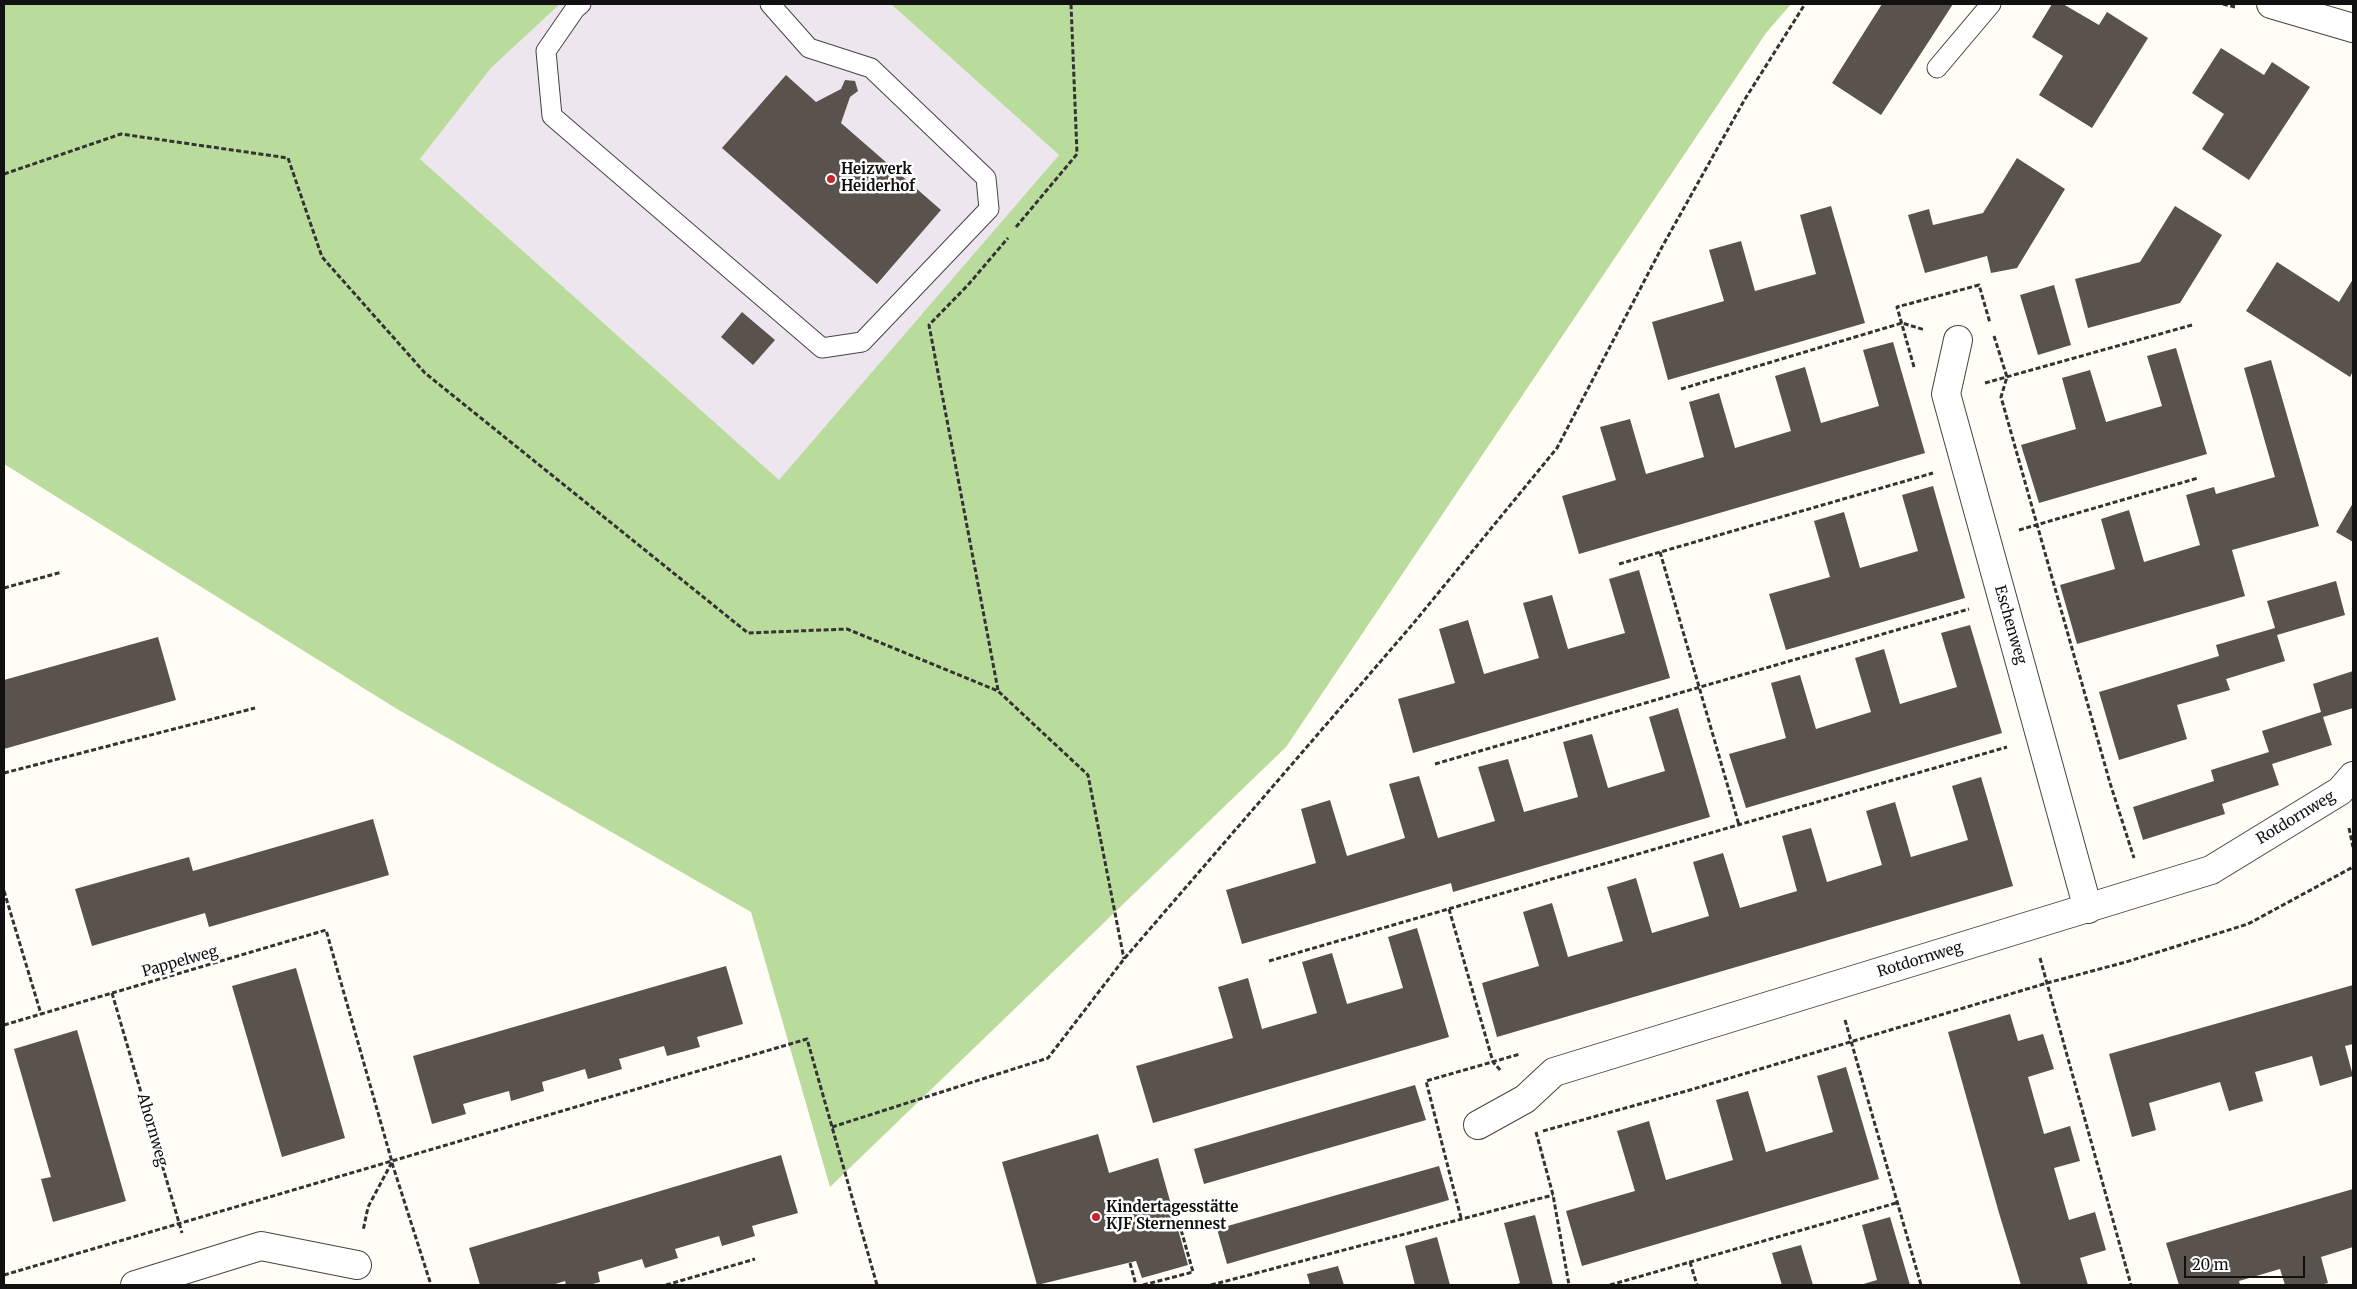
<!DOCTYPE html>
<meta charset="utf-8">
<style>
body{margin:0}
#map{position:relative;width:2357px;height:1289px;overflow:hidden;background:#fffdf5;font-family:Merriweather,serif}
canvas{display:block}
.frame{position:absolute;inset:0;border:5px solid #111;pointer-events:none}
.scale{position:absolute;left:2184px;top:1256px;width:121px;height:22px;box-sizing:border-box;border:2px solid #111;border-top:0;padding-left:6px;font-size:15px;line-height:18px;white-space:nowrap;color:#111;-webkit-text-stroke:4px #fff;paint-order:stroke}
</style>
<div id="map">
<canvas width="2357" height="1289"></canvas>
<div class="frame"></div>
<div class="scale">20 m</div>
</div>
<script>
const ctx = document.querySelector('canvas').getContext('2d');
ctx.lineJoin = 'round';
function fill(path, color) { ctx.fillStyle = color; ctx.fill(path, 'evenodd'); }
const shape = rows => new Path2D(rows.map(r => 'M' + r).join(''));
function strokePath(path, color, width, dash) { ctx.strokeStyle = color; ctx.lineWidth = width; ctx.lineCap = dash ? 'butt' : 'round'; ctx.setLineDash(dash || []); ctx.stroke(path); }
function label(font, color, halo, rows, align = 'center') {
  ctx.font = font + ' Merriweather,serif'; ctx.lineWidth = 5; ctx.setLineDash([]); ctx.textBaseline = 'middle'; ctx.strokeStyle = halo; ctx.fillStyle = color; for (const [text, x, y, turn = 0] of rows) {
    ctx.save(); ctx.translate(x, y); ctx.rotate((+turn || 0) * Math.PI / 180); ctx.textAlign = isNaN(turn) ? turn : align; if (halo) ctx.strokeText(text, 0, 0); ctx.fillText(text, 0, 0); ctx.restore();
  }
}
const industrial = shape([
 [560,4,891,4,1059,155,779,481,420,159,491,68]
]);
const forest = shape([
 [4,4,560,4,491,68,420,159,779,480,1059,155,891,4,1791,4,1766,33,1286,747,830,1187,751,912,397,709,4,464]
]);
const building = shape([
 [1882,4,1953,4,1881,115,1832,83],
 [2052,4,2063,4,2099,25,2107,12,2148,38,2092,128,2039,95,2063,56,2032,37],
 [2221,48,2264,75,2272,62,2310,87,2249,180,2202,149,2224,114,2192,93],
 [786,75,816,102,841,89,845,80,855,81,858,91,850,97,841,123,941,210,877,284,722,148],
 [2017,158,2065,189,2017,268,1991,273,1987,256,1925,273,1908,215,1929,209,1933,225,1983,213],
 [1831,206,1865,323,1668,380,1652,322,1724,301,1709,250,1741,241,1755,291,1816,274,1800,215],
 [2175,206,2222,235,2180,303,2088,328,2075,279,2140,262],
 [2277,262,2339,302,2353,279,2353,371,2350,377,2246,311],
 [2054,285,2071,345,2038,355,2020,295],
 [742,312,775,340,753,365,721,337],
 [1893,342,1925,453,1579,554,1562,496,1616,480,1600,427,1630,419,1646,474,1704,457,1689,402,1719,393,1735,448,1791,431,1775,376,1805,367,1821,423,1879,406,1863,350],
 [2176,348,2207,454,2039,503,2021,445,2076,429,2062,378,2090,370,2106,422,2162,406,2147,356],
 [2271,360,2319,526,2232,550,2245,596,2077,644,2060,585,2115,569,2101,519,2129,510,2144,562,2200,545,2186,495,2214,487,2216,494,2275,477,2244,368],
 [1933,486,1965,598,1786,650,1769,594,1830,577,1814,521,1844,512,1860,568,1918,551,1902,495],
 [2353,503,2353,542,2336,532],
 [1639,570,1670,678,1413,753,1398,699,1455,683,1439,629,1468,620,1484,674,1539,658,1523,603,1552,595,1568,649,1625,633,1609,579],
 [2336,581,2345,615,2277,635,2285,661,2226,679,2230,690,2177,705,2187,739,2119,760,2099,692,2219,656,2216,645,2275,628,2267,601],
 [1970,625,2002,733,1746,808,1729,754,1786,738,1771,683,1800,675,1816,729,1871,712,1855,658,1884,649,1900,704,1957,687,1941,633],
 [158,637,176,700,4,749,4,680],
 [2353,671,2353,708,2323,717,2332,745,2272,764,2279,785,2222,804,2225,814,2143,840,2133,807,2214,781,2211,770,2269,752,2262,731,2321,712,2313,684],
 [1678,708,1710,817,1453,892,1451,883,1242,944,1226,890,1316,863,1301,809,1330,800,1347,856,1405,838,1389,784,1419,776,1438,838,1495,821,1478,767,1508,759,1524,812,1578,797,1563,742,1592,734,1608,788,1665,771,1649,717],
 [1981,777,2013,886,1497,1037,1482,983,1539,966,1523,912,1552,903,1568,957,1623,941,1607,887,1636,878,1652,933,1709,916,1693,862,1723,853,1740,908,1797,891,1782,836,1811,828,1827,882,1882,865,1866,811,1895,802,1911,857,1968,840,1952,786],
 [373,819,389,875,209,927,205,913,92,946,75,889,189,857,193,871],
 [1417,928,1449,1037,1153,1123,1136,1066,1233,1038,1218,987,1248,978,1262,1029,1317,1013,1302,962,1332,953,1347,1004,1403,988,1388,937],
 [726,966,743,1024,697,1037,700,1047,667,1056,664,1046,619,1059,622,1069,588,1079,585,1069,542,1082,544,1091,511,1101,509,1091,463,1104,466,1114,432,1124,413,1056],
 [296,968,345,1138,282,1157,232,986],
 [2353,985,2353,1044,2345,1046,2353,1076,2320,1086,2312,1056,2284,1064,2255,1072,2263,1101,2229,1111,2220,1082,2149,1103,2156,1130,2132,1137,2109,1054],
 [2010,1014,2018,1041,2043,1034,2054,1069,2028,1077,2044,1134,2070,1126,2080,1161,2054,1168,2069,1220,2095,1212,2106,1250,2080,1258,2088,1285,2021,1285,1999,1213,1948,1032],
 [77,1030,126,1201,53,1222,41,1179,51,1177,14,1049],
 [1846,1067,1879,1179,1582,1266,1566,1211,1635,1191,1617,1131,1649,1121,1666,1180,1733,1160,1716,1100,1748,1091,1766,1152,1833,1132,1817,1076],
 [1415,1085,1426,1120,1204,1184,1194,1149],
 [1098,1134,1109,1173,1158,1158,1188,1265,1142,1278,1136,1261,1037,1285,1002,1162],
 [781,1155,798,1213,752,1226,755,1236,722,1246,719,1236,675,1249,678,1258,645,1268,642,1259,598,1272,600,1282,589,1285,566,1285,565,1281,552,1285,480,1285,469,1248],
 [1439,1166,1449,1200,1227,1264,1217,1229],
 [2353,1189,2353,1247,2321,1257,2328,1283,2320,1285,2285,1285,2280,1269,2239,1281,2240,1285,2179,1285,2166,1243],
 [1535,1215,1553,1285,1514,1285,1520,1283,1504,1223],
 [1890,1217,1910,1285,1860,1285,1877,1280,1862,1225],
 [1437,1237,1450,1285,1415,1285,1405,1246],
 [1801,1245,1813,1285,1782,1285,1772,1253],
 [1338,1266,1344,1285,1310,1285,1307,1274]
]);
const path = shape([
 [2223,4,2235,7],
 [4,174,121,134,288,158,322,257,425,373,748,633,847,629,998,691,1088,775,1124,959],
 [1016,227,1077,154,1071,4],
 [1994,336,2007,377,2001,397,2110,783,2134,858],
 [1914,367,1897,307,1979,285,1990,323],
 [1985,383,2192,325],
 [1681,389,1902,323,1925,330],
 [2019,530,2198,478],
 [1660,552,1739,825],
 [1619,564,1933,473],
 [4,588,62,572],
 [998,690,929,325,968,285,1008,238],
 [1435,764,1969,609],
 [4,773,255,708],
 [2349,828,2353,847],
 [4,891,41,1014,326,930,392,1162,368,1207,363,1231],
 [1449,909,1493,1062,1501,1071],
 [2040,958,2131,1285],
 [1269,961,2007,747],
 [112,993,182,1233],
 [1845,1020,1921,1285],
 [4,1025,41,1014],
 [832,1127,1048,1058,1124,959,1412,625,1557,448,1662,247,1745,99,1805,4],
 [1543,1131,1690,1090,2047,983,2126,962,2248,924,2353,867],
 [1536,1132,1553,1195,1569,1285],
 [392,1163,431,1285],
 [1461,1218,1426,1081,1520,1054],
 [1690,1262,1697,1285],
 [1130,1263,1136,1285],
 [4,1275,807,1039,877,1285],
 [666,1285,755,1259],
 [1143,1285,1193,1272,1176,1212,1200,1206],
 [1211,1285,1553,1195],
 [1610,1285,1896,1203]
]);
const lane = shape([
 [581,4,575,9,546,51,552,116,822,348,862,342,989,209,986,178,871,68,809,48,770,4],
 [1937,68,1991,4]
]);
const street = shape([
 [2271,4,2353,28],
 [1958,340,1946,394,2088,909],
 [1478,1125,1525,1099,1554,1072,2211,870,2340,791,2353,776],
 [135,1285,261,1246,357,1265]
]);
const markers = [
 [831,179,5,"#c4262e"],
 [1096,1217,5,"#c4262e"]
];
const poiNames = [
 ["Heizwerk",841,170],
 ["Heiderhof",841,187],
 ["Kindertagesstätte",1106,1208],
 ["KJF Sternennest",1106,1225]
];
const streetNames = [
 ["Eschenweg",2010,625,74],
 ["Rotdornweg",2296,818,-31],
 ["Rotdornweg",1920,960,-17],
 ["Pappelweg",180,962,-16],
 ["Ahornweg",152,1130,74]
];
fill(industrial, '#eee6ef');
fill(forest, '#b9dc9c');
fill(building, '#5a524d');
strokePath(lane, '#444', 21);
strokePath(street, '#444', 30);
strokePath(path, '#333', 3, [5, 2.5]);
strokePath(lane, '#fff', 19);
strokePath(street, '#fff', 28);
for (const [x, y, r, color] of markers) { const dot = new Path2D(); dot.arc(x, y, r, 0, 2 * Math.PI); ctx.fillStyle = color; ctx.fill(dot); strokePath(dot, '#fff', 2); }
label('bold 15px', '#111', '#fff', poiNames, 'left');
label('15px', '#111', '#fff', streetNames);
</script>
